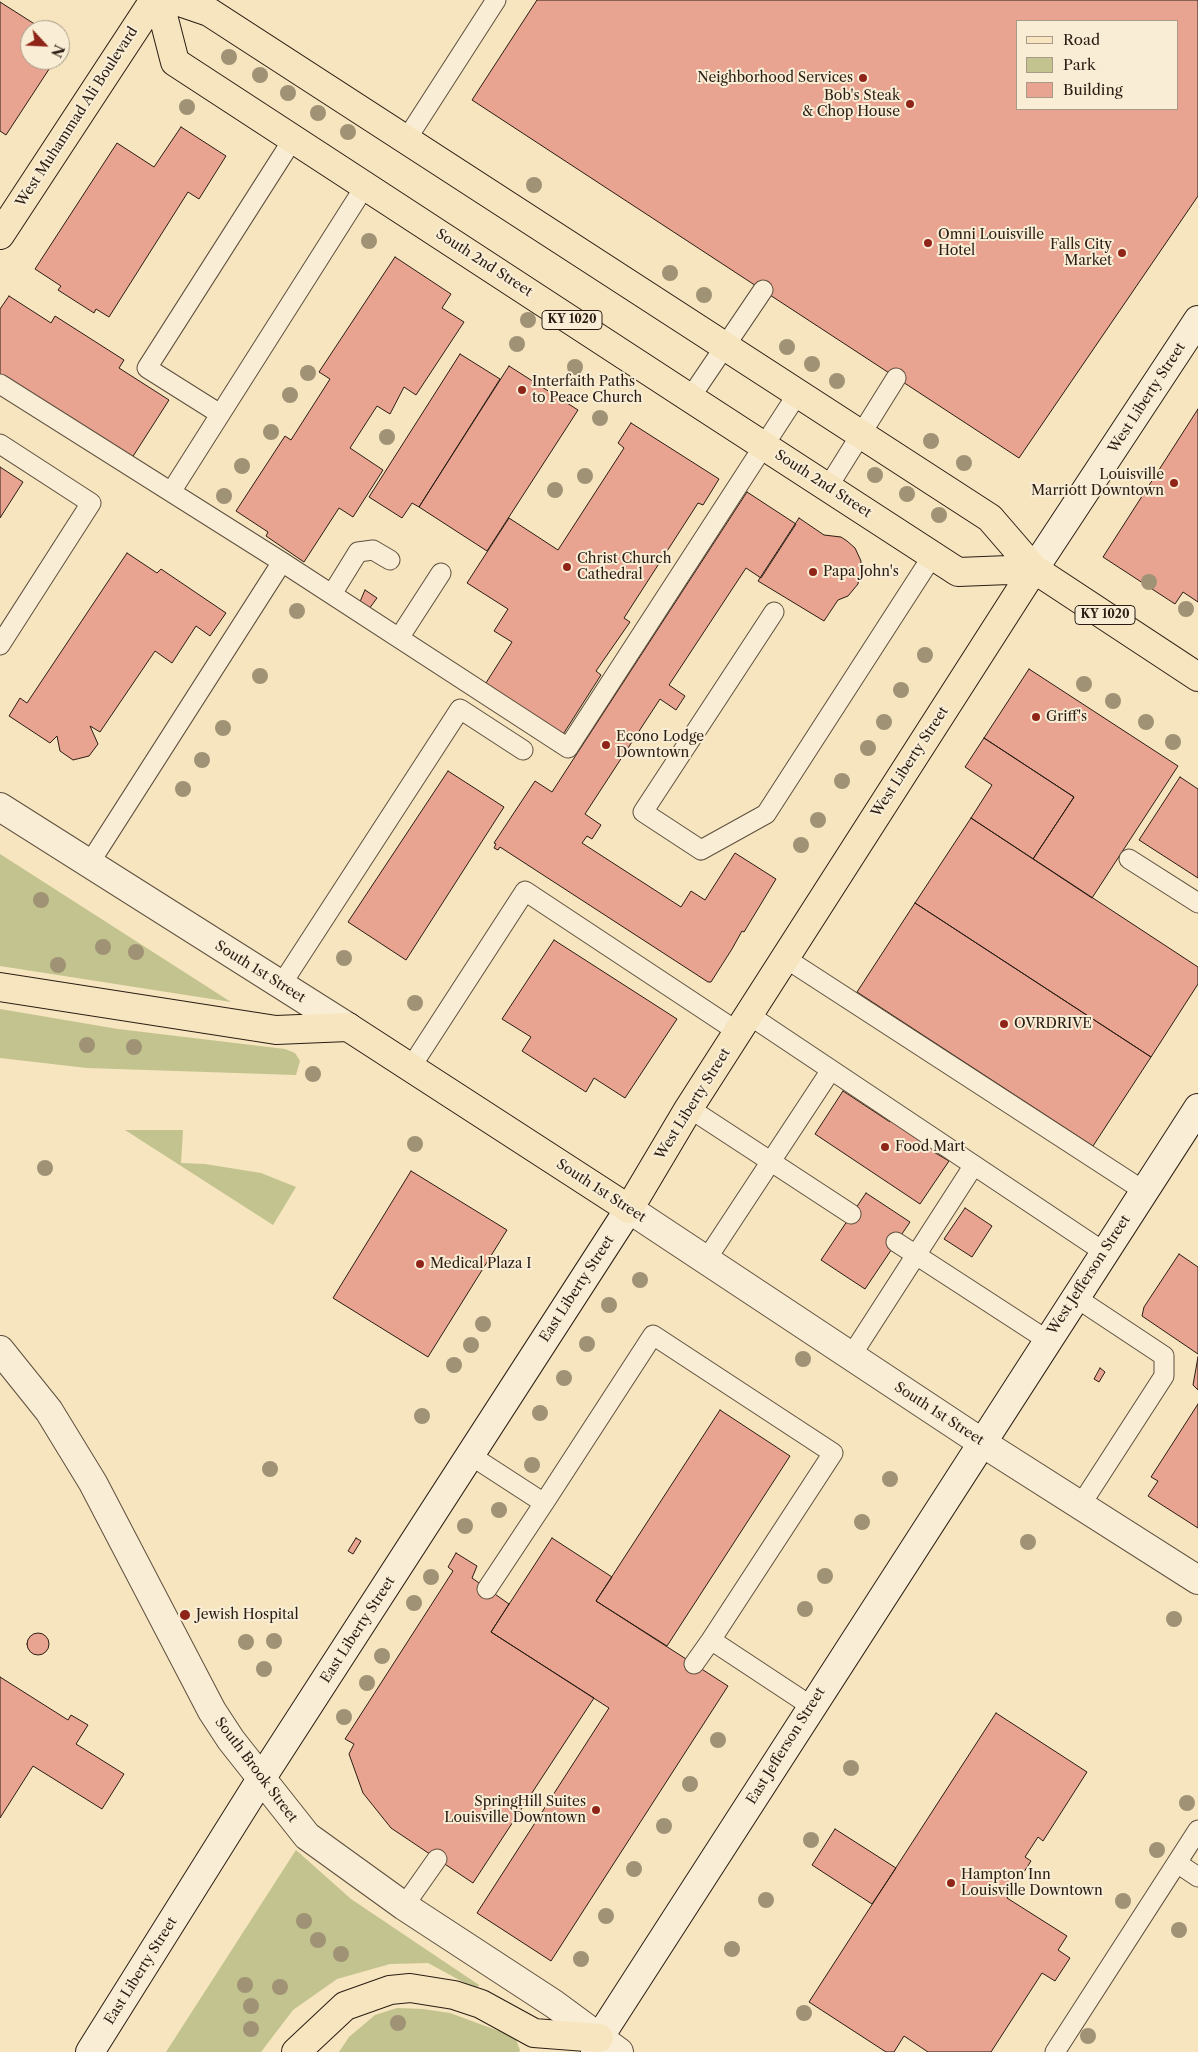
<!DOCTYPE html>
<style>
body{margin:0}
#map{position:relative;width:1198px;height:2052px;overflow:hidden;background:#f6e5be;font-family:"Libre Caslon Text",serif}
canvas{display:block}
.legend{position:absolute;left:1016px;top:20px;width:162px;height:90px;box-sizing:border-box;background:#f9eed5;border:1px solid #a79a88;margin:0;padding:6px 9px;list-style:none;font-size:15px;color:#2b1d14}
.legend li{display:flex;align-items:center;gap:10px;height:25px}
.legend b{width:25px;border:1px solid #a79a88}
.north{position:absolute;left:20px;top:20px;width:50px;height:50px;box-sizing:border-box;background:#f9eed5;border:1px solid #a79a88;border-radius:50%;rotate:115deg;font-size:14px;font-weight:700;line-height:20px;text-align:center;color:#2b1d14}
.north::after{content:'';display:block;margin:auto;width:18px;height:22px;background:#8f2418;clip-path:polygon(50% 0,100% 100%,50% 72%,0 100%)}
</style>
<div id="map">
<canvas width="1198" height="2052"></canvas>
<ul class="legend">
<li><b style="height:6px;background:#f6e5be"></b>Road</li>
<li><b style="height:14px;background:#c2c38e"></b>Park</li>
<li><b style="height:14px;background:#e9a491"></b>Building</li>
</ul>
<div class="north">N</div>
</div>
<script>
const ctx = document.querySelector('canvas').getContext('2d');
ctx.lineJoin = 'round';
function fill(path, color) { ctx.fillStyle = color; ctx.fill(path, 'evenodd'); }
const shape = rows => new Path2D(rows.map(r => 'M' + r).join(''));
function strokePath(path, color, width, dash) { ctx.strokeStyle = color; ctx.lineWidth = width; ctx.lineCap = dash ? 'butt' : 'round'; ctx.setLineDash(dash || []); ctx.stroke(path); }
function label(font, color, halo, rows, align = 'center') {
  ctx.font = font + ' "Libre Caslon Text",serif'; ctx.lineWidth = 4; ctx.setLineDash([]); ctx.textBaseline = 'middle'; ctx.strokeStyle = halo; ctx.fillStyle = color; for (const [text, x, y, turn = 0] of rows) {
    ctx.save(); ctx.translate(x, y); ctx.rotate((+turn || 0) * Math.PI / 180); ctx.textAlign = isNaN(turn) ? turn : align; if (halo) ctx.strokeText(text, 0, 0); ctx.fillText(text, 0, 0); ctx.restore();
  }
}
const green = shape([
 [0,854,231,1002,0,966],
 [0,1009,118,1029,285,1049,295,1053,300,1061,296,1075,87,1068,0,1058],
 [125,1130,183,1130,181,1163,205,1164,261,1173,296,1187,273,1225],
 [296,1850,351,1899,479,1985,476,1989,428,1963,390,1964,337,1979,293,2010,261,2052,166,2052],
 [397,2008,423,2009,450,2013,515,2037,520,2050,519,2052,339,2052,349,2037,375,2015]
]);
const building = shape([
 [537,0,1198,0,1198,196,1019,458,472,100,537,0],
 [1017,21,1177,21,1177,109,1017,109,1017,21],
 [0,2,44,30,30,30,30,60,55,60,6,135,0,131,0,2],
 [181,127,226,156,199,199,188,192,109,317,96,309,94,313,58,290,61,286,35,269,117,143,154,167,181,127],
 [395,257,451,294,442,308,464,322,416,395,404,387,390,414,377,406,350,448,383,470,353,517,339,508,304,562,266,536,268,532,236,511,285,436,291,440,330,379,319,372,395,257],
 [9,296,51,323,55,316,124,360,119,368,169,400,130,461,0,376,0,309,9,296],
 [460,354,500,379,419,507,412,503,402,518,369,497,460,354],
 [509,366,578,410,487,551,419,507,509,366],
 [1198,409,1198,602,1183,592,1175,604,1103,557,1198,409],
 [631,423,719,479,703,505,698,503,624,618,630,622,596,671,601,675,562,736,484,686,512,642,494,631,508,609,467,583,509,518,558,550,624,448,618,443,631,423],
 [0,467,23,482,0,518,0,467],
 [747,492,796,524,761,578,746,568,669,685,685,696,676,710,660,699,585,814,601,825,592,839,587,836,582,843,681,907,691,891,705,900,735,853,776,879,744,932,742,931,732,949,711,982,708,982,500,847,498,850,494,848,496,844,494,843,535,781,552,792,747,492],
 [799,518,824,535,841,537,847,541,855,548,861,561,858,584,848,596,838,600,824,621,758,581,799,518],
 [127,553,157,573,161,569,226,613,210,636,196,626,172,663,155,651,100,732,90,726,98,744,89,756,73,760,60,751,57,736,50,743,9,716,20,698,27,703,127,553],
 [365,590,377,598,369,609,359,604,365,590],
 [1029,669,1178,766,1092,898,1033,859,1074,797,984,738,1029,669],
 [984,738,1074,797,1033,859,971,818,992,785,965,767,984,738],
 [448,771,504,807,406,960,348,922,448,771],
 [1180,777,1198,789,1198,878,1139,840,1180,777],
 [971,818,1198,967,1198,984,1151,1057,915,903,971,818],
 [915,903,1151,1057,1093,1146,857,992,915,903],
 [554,940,677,1019,625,1098,594,1078,586,1092,522,1051,531,1037,502,1019,554,940],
 [843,1091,890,1122,894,1115,937,1143,932,1151,949,1161,920,1204,815,1134,843,1091],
 [411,1171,507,1230,428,1357,333,1298,411,1171],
 [866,1193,910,1222,865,1289,821,1260,866,1193],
 [965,1208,992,1226,972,1257,944,1239,965,1208],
 [1179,1254,1198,1267,1198,1354,1142,1316,1144,1307,1179,1254],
 [1198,1357,1198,1390,1193,1385,1198,1357],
 [1100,1368,1105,1372,1099,1382,1094,1379,1100,1368],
 [1198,1404,1198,1528,1148,1496,1158,1481,1151,1477,1198,1404],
 [720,1410,790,1456,667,1646,596,1601,720,1410],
 [356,1538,361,1541,353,1554,348,1551,356,1538],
 [552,1538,612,1577,596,1601,728,1686,551,1961,477,1913,609,1708,491,1632,552,1538],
 [456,1553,477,1566,472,1578,509,1604,491,1632,594,1698,473,1883,391,1828,363,1793,349,1754,354,1744,345,1739,453,1571,448,1567,456,1553],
 '27 1644a11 11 0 1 1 22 0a11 11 0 1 1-22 0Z',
 [0,1677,68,1720,71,1715,88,1725,76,1744,124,1774,102,1809,33,1766,0,1818,0,1677],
 [996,1713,1087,1772,1043,1841,1038,1837,1025,1857,1031,1861,1007,1898,1067,1936,1058,1950,1070,1958,1055,1981,1042,1973,991,2052,928,2052,904,2036,894,2052,886,2052,809,2002,996,1713],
 [835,1829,896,1868,872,1904,812,1865,835,1829]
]);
const service = shape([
 [406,140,496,0],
 [0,384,282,562,568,748,798,393],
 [690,398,763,290],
 [220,414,147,368,293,139],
 [0,444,91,503,0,645],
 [828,487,896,378],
 [171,492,365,186],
 [332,594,358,552,373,550,390,560],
 [774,612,643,812,701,850,766,814,933,555],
 [399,638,441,573],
 [1129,859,1198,903],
 [89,864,282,562],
 [785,958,1144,1191],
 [281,985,460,709,523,750],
 [749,1015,1104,1252],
 [411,1067,525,891,738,1032],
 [689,1108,851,1214],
 [896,1242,1047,1340],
 [706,1260,831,1070],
 [1075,1297,1164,1356,1164,1376,1080,1506],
 [851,1356,974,1165],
 [470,1455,544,1503,653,1335,833,1453,711,1640,811,1706],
 [487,1589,544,1503],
 [694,1664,711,1640],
 [1177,1863,1198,1877],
 [404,1906,437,1859],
 [1055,2052,1198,1830]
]);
const tertiary = shape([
 [0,807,348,1027],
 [629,1209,981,1442,1198,1580],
 [0,1350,49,1411,93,1483,212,1711,231,1740,307,1836,404,1906,554,2004,619,2052]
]);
const secondary = shape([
 [1034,569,1198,320],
 [90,2052,261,1779,629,1209],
 [595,2052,599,2038,1198,1108]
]);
const primary = shape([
 [159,0,175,62,690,398,958,572,1034,569],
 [174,0,209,12,990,518,1034,569,1198,677],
 [0,235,154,0],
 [348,1027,629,1209,689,1108,1034,569]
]);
const motorway = shape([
 [0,987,276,1030,348,1027],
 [296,2052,345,2006,390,1990,410,1988,454,1995,481,2004,534,2033,599,2038]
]);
const trees = [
 [229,57],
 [260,75],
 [288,93],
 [187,107],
 [318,113],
 [348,132],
 [534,185],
 [369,241],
 [670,273],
 [704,295],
 [528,320],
 [517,344],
 [787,347],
 [812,364],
 [575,367],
 [308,373],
 [837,381],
 [290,395],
 [600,418],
 [271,432],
 [387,437],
 [931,441],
 [964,463],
 [242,466],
 [875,475],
 [585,476],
 [555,490],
 [907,494],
 [224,496],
 [939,515],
 [1149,582],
 [1186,609],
 [297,611],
 [925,655],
 [260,676],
 [1084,684],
 [901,690],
 [1113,701],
 [884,722],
 [1146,722],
 [223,728],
 [1173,742],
 [868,748],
 [202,760],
 [842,781],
 [183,789],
 [818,820],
 [801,845],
 [41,900],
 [103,947],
 [136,952],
 [344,958],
 [58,965],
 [415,1003],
 [87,1045],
 [134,1047],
 [313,1074],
 [415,1144],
 [45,1168],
 [640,1280],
 [609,1305],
 [483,1324],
 [587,1344],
 [471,1345],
 [803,1359],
 [454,1365],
 [564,1378],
 [540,1413],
 [422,1416],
 [532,1465],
 [270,1469],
 [890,1479],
 [499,1510],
 [862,1522],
 [465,1526],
 [1028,1542],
 [825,1576],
 [431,1577],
 [414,1603],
 [805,1609],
 [1174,1619],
 [274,1641],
 [246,1642],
 [382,1656],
 [264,1669],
 [367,1683],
 [344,1717],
 [718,1740],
 [851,1768],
 [690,1784],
 [1187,1803],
 [664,1826],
 [811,1840],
 [1157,1850],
 [634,1869],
 [766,1900],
 [1123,1901],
 [606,1916],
 [304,1921],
 [1179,1930],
 [318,1940],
 [732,1949],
 [341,1954],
 [581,1959],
 [245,1985],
 [280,1987],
 [251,2006],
 [804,2013],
 [398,2023],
 [251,2029],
 [1088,2036]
];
const markers = [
 [863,78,5,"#8f2418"],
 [910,104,5,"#8f2418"],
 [928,243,5,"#8f2418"],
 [1122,253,5,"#8f2418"],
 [522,390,5,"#8f2418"],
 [1174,483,5,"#8f2418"],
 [567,567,5,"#8f2418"],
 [813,572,5,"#8f2418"],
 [1036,717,5,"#8f2418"],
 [606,745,5,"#8f2418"],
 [1004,1024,5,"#8f2418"],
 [885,1147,5,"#8f2418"],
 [420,1264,5,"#8f2418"],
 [185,1615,6,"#8f2418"],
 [596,1810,5,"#8f2418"],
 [951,1883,5,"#8f2418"]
];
const shields = [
 [572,320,60],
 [1105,615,60]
];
const shieldNames = [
 ["KY 1020",572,320],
 ["KY 1020",1105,615]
];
const poiNames = [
 ["Neighborhood Services",853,78,"right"],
 ["Bob's Steak",900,96,"right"],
 ["& Chop House",900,112,"right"],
 ["Omni Louisville",938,235],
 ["Hotel",938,251],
 ["Falls City",1112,245,"right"],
 ["Market",1112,261,"right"],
 ["Interfaith Paths",532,382],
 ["to Peace Church",532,398],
 ["Louisville",1164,475,"right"],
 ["Marriott Downtown",1164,491,"right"],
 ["Christ Church",577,559],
 ["Cathedral",577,575],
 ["Papa John's",823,572],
 ["Griff's",1046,717],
 ["Econo Lodge",616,737],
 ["Downtown",616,753],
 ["OVRDRIVE",1014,1024],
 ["Food Mart",895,1147],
 ["Medical Plaza I",430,1264],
 ["Jewish Hospital",196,1615],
 ["SpringHill Suites",586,1802,"right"],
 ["Louisville Downtown",586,1818,"right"],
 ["Hampton Inn",961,1875],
 ["Louisville Downtown",961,1891]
];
const streetNames = [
 ["West Muhammad Ali Boulevard",77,117,-57],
 ["South 2nd Street",484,263,33],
 ["West Liberty Street",1147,398,-57],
 ["South 2nd Street",823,484,33],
 ["West Liberty Street",910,762,-57],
 ["South 1st Street",260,972,32],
 ["West Liberty Street",693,1104,-58],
 ["South 1st Street",601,1191,33],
 ["West Jefferson Street",1089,1275,-57],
 ["East Liberty Street",577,1289,-57],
 ["South 1st Street",939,1414,33],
 ["East Liberty Street",358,1630,-57],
 ["East Jefferson Street",786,1746,-58],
 ["South Brook Street",256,1770,53],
 ["East Liberty Street",141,1971,-58]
];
fill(green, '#c2c38e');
fill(building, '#e9a491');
strokePath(building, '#2b1d14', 1);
strokePath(service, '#5e4f3e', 21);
strokePath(tertiary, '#5e4f3e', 30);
strokePath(secondary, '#2b1d14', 30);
strokePath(primary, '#2b1d14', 30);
strokePath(motorway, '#2b1d14', 30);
strokePath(service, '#f9eed5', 19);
strokePath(tertiary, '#f9eed5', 28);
strokePath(secondary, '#f9eed5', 28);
strokePath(primary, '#f6e5be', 28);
strokePath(motorway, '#f6e5be', 28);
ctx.fillStyle = '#9f9275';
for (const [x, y] of trees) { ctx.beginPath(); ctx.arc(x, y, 8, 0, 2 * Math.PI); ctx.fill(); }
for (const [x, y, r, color] of markers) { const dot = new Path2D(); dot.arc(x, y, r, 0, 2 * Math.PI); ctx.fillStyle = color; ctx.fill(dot); strokePath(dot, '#f9eed5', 2); }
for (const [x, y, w] of shields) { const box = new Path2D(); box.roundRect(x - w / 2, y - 9.5, w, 19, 4); ctx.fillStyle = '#f9eed5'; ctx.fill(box); strokePath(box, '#2b1d14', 1); }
label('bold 12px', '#2b1d14', null, shieldNames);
label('14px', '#2b1d14', '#f9eed5', poiNames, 'left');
label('14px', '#2b1d14', '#f9eed5', streetNames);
</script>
